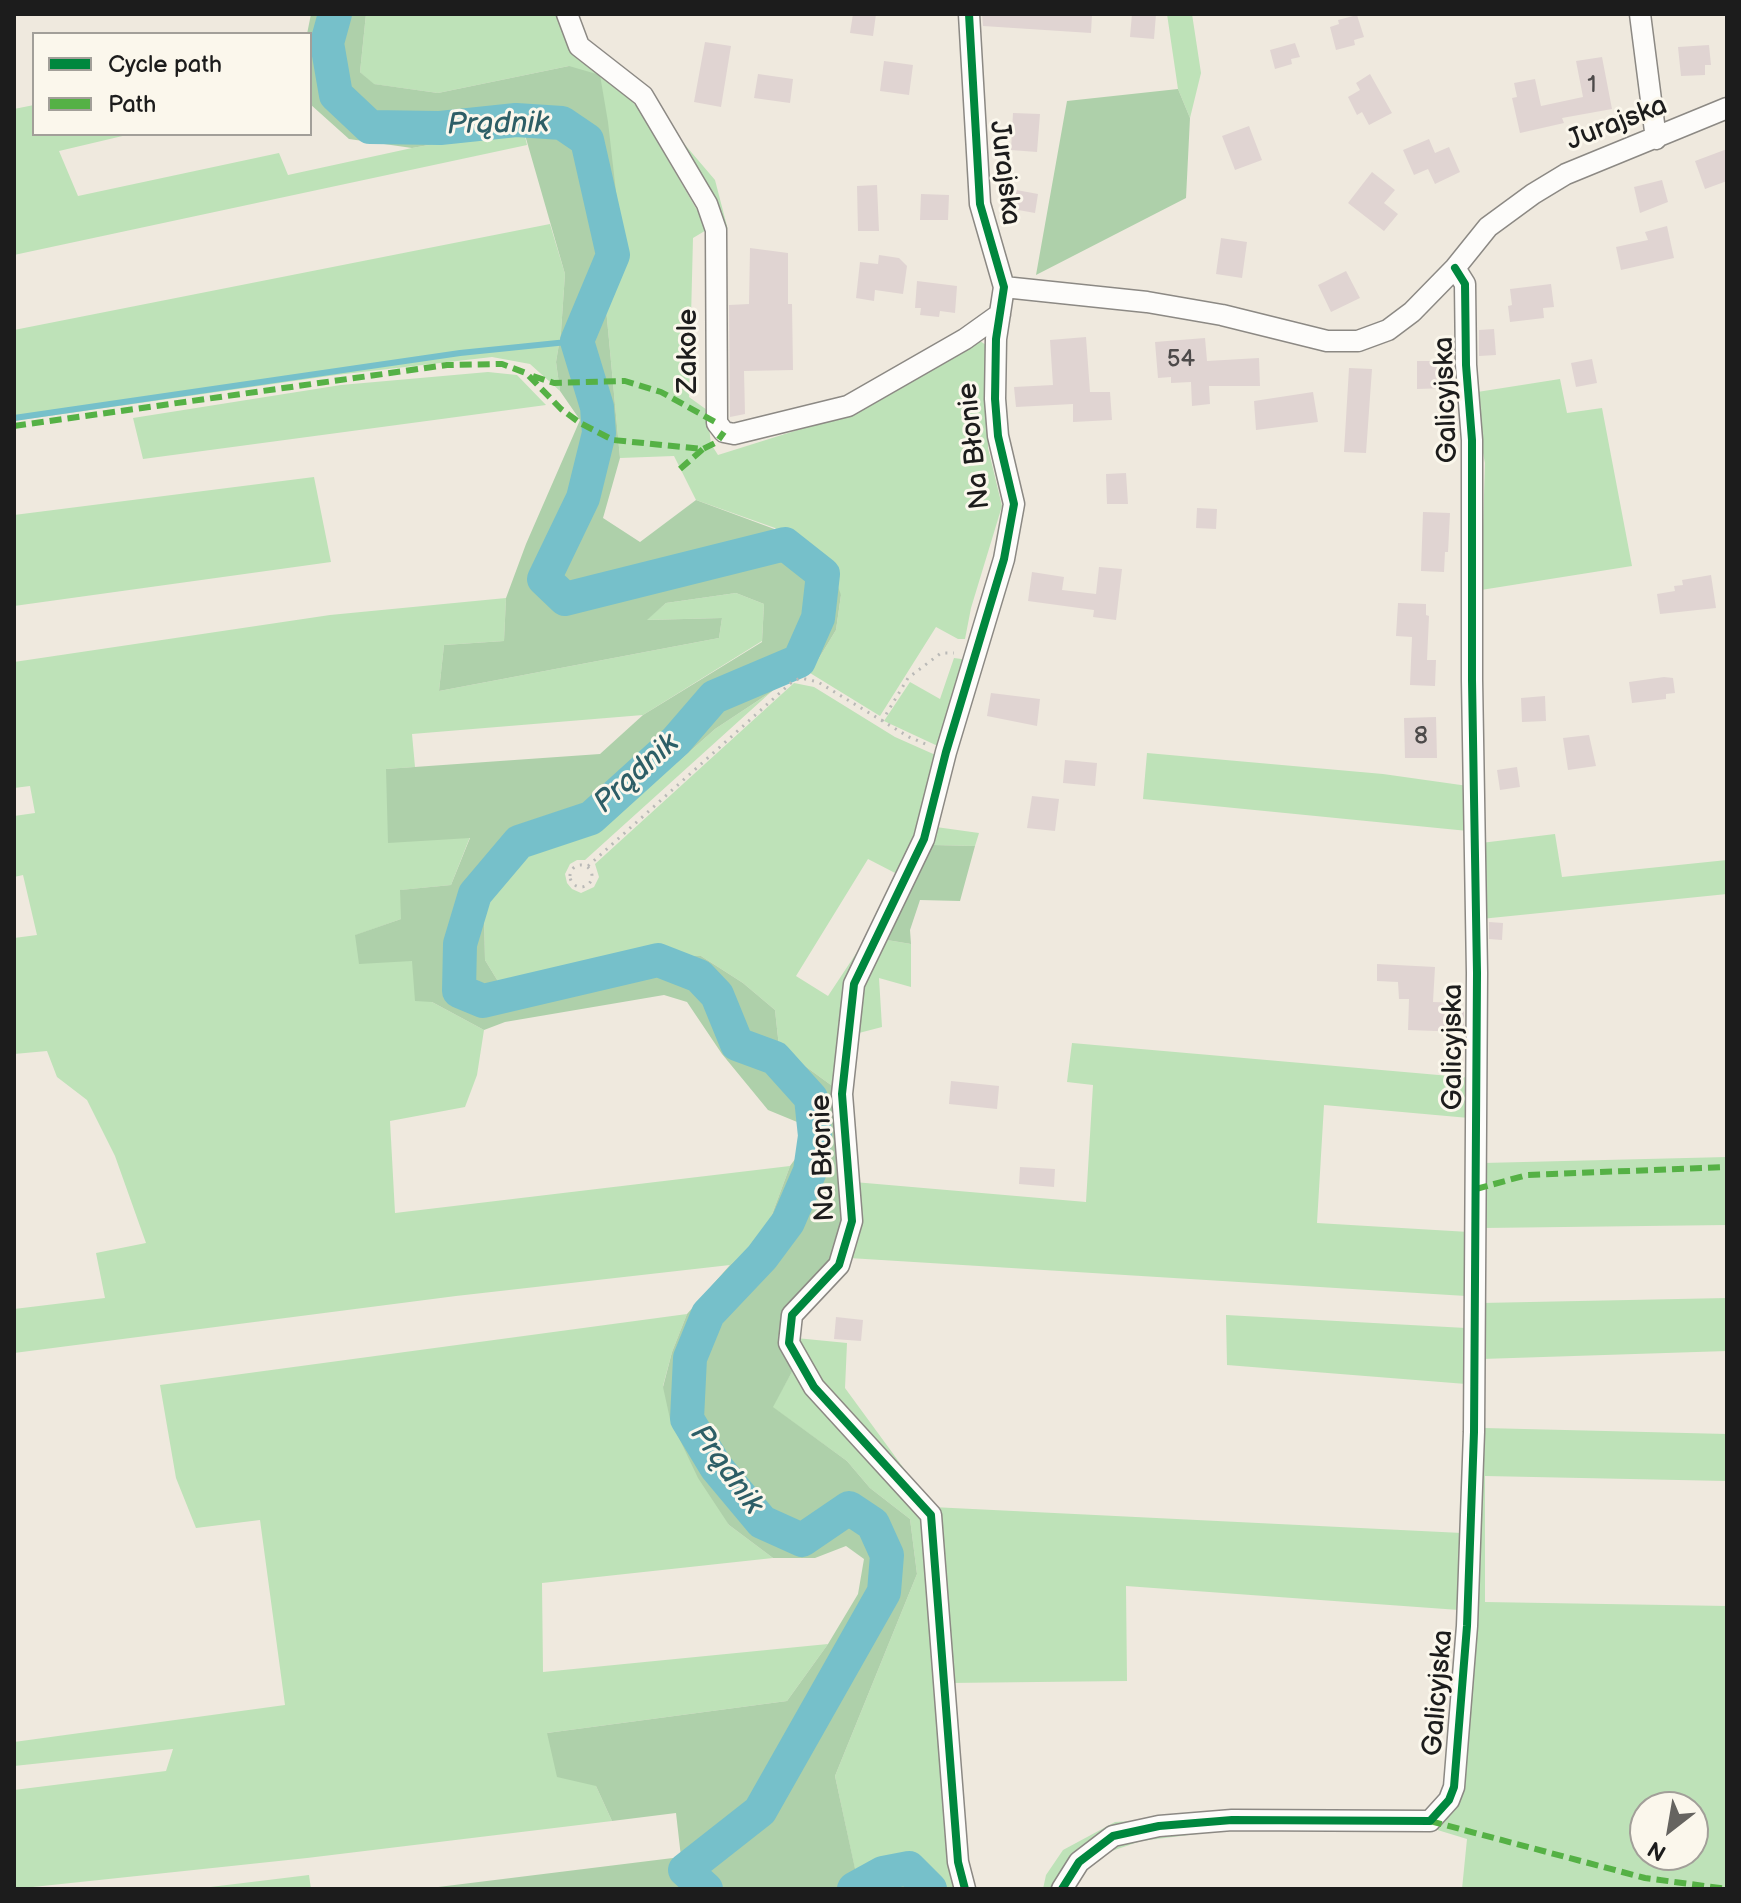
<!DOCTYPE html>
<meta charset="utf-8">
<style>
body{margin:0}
#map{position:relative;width:1741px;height:1903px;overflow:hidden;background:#efe9de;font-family:"Balsamiq Sans",sans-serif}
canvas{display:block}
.frame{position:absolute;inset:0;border:16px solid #1c1c1c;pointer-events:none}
.legend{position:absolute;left:32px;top:32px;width:280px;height:104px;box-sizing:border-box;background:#fbf7ec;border:2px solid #a29f99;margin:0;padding:10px 14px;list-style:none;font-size:24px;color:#1c1c1c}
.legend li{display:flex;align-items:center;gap:16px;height:40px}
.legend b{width:40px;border:2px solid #a29f99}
.north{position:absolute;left:1629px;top:1791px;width:80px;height:80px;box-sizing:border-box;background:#fbf7ec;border:2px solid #a29f99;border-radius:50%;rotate:211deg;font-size:22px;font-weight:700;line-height:32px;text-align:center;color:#1c1c1c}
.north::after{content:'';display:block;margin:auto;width:28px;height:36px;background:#666460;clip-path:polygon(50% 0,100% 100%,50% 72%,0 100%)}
</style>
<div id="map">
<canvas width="1741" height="1903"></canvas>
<div class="frame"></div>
<ul class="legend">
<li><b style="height:10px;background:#00873e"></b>Cycle path</li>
<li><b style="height:10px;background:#55b145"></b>Path</li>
</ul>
<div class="north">N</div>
</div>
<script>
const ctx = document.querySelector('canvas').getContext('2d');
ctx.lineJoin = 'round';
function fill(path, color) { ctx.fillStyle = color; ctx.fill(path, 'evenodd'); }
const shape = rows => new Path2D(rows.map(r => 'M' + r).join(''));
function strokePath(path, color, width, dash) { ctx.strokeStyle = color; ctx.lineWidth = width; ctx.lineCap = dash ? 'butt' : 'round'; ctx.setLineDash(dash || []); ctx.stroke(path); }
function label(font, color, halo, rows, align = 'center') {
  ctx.font = font + ' "Balsamiq Sans",sans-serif'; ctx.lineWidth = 6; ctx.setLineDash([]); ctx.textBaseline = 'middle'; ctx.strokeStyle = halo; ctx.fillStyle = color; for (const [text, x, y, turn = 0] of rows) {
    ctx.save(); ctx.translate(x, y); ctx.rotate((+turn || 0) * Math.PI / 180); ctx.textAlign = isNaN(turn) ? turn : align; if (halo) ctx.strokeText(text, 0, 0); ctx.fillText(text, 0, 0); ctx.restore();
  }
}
const green = shape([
 [366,14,560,14,572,46,600,75,618,86,638,108,708,229,693,238,689,397,707,410,711,444,718,455,855,412,980,341,989,347,988,448,1002,506,971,608,965,639,958,639,936,627,880,716,810,673,836,630,841,595,775,528,696,500,674,456,620,458,606,308,623,253,569,66,438,93,373,84,360,72],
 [1167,14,1192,14,1201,73,1190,118,1178,89],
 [34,105,34,134,131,134,59,151,78,196,279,153,288,175,412,148,523,128,527,145,14,255,14,109],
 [657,112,715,180,728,230,706,188],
 [550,224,565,274,561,332,556,362,560,391,530,364,492,357,336,375,14,421,14,330],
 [488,372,517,375,546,405,143,459,133,418,341,385],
 [1560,379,1567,413,1602,408,1632,566,1481,590,1485,463,1471,393],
 [314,477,331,562,14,606,14,515],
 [736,593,764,604,762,641,643,715,412,734,415,767,386,769,470,837,451,885,401,890,401,919,356,935,412,961,432,1002,484,1030,477,1075,465,1107,390,1121,395,1213,790,1166,764,1236,730,1265,456,1296,14,1353,14,1309,105,1298,96,1253,146,1243,115,1156,87,1100,57,1077,47,1051,14,1054,14,938,37,935,23,875,14,877,14,816,35,813,30,786,14,788,14,662,330,615,506,598,504,641,444,645,439,691,719,638,722,618,646,620,666,603],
 [954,658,969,660,942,748,884,721,910,682,940,699],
 [794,683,814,687,895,737,940,757,916,839,899,875,868,859,796,976,828,996,861,946,844,1005,835,1088,779,1047,775,1010,743,983,701,956,642,956,614,961,545,982,499,983,485,960,484,916,501,878,528,852,574,841,678,762,715,729,771,692,585,860,577,860,570,864,565,874,567,883,572,889,581,893,594,887,599,877,595,864],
 [1147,753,1383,774,1468,786,1468,831,1143,799],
 [936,827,979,833,975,846,933,845],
 [1555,834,1562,877,1727,860,1727,894,1481,919,1481,843],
 [887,940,911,944,911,987,879,978,882,1027,855,1034,864,986],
 [1072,1043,1473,1078,1469,1118,1324,1105,1317,1223,1469,1232,1483,1163,1727,1157,1727,1225,1483,1228,1481,1303,1727,1298,1727,1351,1482,1359,1484,1428,1727,1434,1727,1481,1485,1476,1485,1602,1727,1606,1727,1889,1462,1889,1467,1839,1431,1828,1260,1826,1141,1841,1103,1854,1078,1879,1073,1889,1043,1889,1046,1875,1063,1850,1115,1822,1218,1816,1426,1814,1444,1802,1459,1610,1126,1586,1127,1681,948,1683,939,1531,818,1384,796,1338,847,1343,845,1388,932,1507,1462,1533,1466,1384,1227,1365,1226,1315,1466,1328,1466,1296,849,1258,854,1182,1086,1202,1093,1085,1067,1082],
 [1645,1807,1693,1807,1693,1855,1645,1855],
 [687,1314,672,1352,663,1386,729,1525,773,1558,542,1583,543,1672,828,1644,787,1701,547,1733,596,1786,612,1821,307,1858,14,1889,14,1790,166,1771,173,1749,14,1766,14,1742,285,1705,260,1520,196,1528,176,1478,160,1385],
 [793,1370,811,1394,923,1515,956,1889,936,1889,916,1861,856,1874,835,1776,917,1574,910,1519,870,1488,847,1461,772,1407],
 [309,1875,311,1889,194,1889]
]);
const forest = shape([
 [311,14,366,14,360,72,374,84,438,93,569,66,600,75,608,122,623,253,606,308,620,458,603,518,640,542,696,500,804,540,826,555,841,595,836,630,810,673,791,675,771,692,715,729,678,762,574,841,528,852,501,878,484,916,485,960,499,983,545,982,614,961,642,956,701,956,743,983,775,1010,779,1047,835,1088,840,1141,842,1225,833,1256,787,1304,778,1339,793,1370,773,1407,847,1461,870,1488,910,1519,917,1574,835,1776,856,1873,916,1861,936,1889,422,1889,681,1857,676,1813,612,1821,596,1786,557,1777,547,1733,787,1701,828,1644,858,1594,864,1559,846,1546,815,1558,773,1558,729,1525,698,1478,670,1419,663,1387,672,1352,687,1314,730,1265,764,1236,790,1166,801,1151,802,1124,768,1110,722,1054,687,1002,664,995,505,1022,484,1030,432,1002,415,1001,412,961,359,964,355,935,401,919,400,890,451,885,470,838,388,843,386,769,600,754,643,715,762,642,764,604,736,593,666,603,647,620,722,618,719,638,439,691,444,645,504,641,506,598,526,544,580,420,560,391,556,362,561,332,565,274,523,128,412,148,349,139,310,104,310,34,307,34],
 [1178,89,1190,118,1186,198,1036,275,1067,101],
 [933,845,975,846,960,901,920,900,910,930,911,944,887,940]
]);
const stream = shape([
 [14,418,460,353,577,341]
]);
const river = shape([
 [335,14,327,43,336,95,370,127,440,128,516,120,562,123,587,140,613,255,577,341,597,407,599,433,583,498,544,579,565,599,785,544,823,574,818,618,799,661,714,697,676,741,591,818,519,842,475,894,460,944,459,991,483,1001,658,960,699,976,717,995,737,1044,775,1058,811,1098,815,1136,810,1171,788,1222,762,1257,708,1314,690,1358,687,1419,716,1467,762,1522,802,1540,849,1508,873,1524,887,1555,884,1592,760,1811,685,1870,706,1889],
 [854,1889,883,1873,909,1868,930,1889]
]);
const building = shape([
 [853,14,876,14,873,36,850,33],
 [982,14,1092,14,1091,33,983,26],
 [1132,14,1156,14,1154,39,1130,37],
 [1357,15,1364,37,1354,40,1355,45,1336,50,1330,27,1339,24,1338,20],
 [705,42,731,46,721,107,694,102],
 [1295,43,1300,57,1291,59,1292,64,1275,69,1270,50],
 [1709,45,1711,65,1705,65,1705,75,1681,76,1678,47],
 [1602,57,1612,109,1562,118,1564,123,1520,133,1512,98,1517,97,1514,83,1535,79,1541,106,1583,97,1576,61],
 [884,61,913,65,909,95,880,91],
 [758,74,793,79,790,103,754,98],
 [1370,74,1392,113,1369,125,1362,112,1357,115,1348,97,1360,90,1356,83],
 [1013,113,1040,114,1037,152,1011,150],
 [1249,126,1262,160,1235,170,1222,136],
 [1429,139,1435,153,1449,147,1460,172,1435,184,1428,169,1414,175,1403,150],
 [1727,149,1727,181,1705,189,1695,161],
 [1372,172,1395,190,1384,203,1398,214,1384,231,1348,203],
 [1662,180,1668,202,1640,213,1634,187],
 [877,185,879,231,858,231,857,186],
 [1011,189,1038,194,1035,213,1007,208],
 [921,194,949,195,948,220,920,220],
 [1667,226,1674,258,1621,270,1616,247,1648,240,1645,232],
 [1221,238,1247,242,1242,278,1216,274],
 [750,248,788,253,788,304,792,304,793,370,744,371,745,414,730,417,729,305,749,304],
 [879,255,899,258,907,266,903,294,875,290,874,301,856,298,860,262,878,264],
 [1346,271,1360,298,1331,312,1318,285],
 [917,281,957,286,955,313,940,311,939,317,920,315,921,308,915,308],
 [1551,284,1554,307,1543,308,1544,318,1510,322,1508,306,1512,305,1510,289],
 [1494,329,1496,355,1479,356,1479,330],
 [1086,337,1090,392,1110,392,1112,420,1073,422,1073,404,1016,407,1014,387,1053,385,1050,340],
 [1205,338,1207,361,1259,358,1260,386,1209,386,1210,404,1192,406,1191,382,1171,383,1171,377,1158,378,1155,342],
 [1592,359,1597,383,1576,387,1571,363],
 [1417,361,1447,361,1448,388,1417,389],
 [1349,368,1372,369,1366,453,1344,452],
 [1313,392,1318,422,1256,430,1254,401],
 [1126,473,1128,504,1107,504,1106,474],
 [1197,508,1217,509,1216,529,1196,528],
 [1423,512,1450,513,1448,552,1445,552,1444,572,1421,571],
 [1099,567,1122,569,1116,620,1093,617,1094,610,1028,601,1032,572,1064,577,1062,590,1096,594],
 [1711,575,1716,608,1660,614,1657,594,1675,591,1674,586,1683,585,1682,580],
 [1398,603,1426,604,1426,615,1429,616,1427,660,1436,660,1435,686,1410,685,1412,637,1396,636],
 [1664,677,1673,678,1675,693,1666,694,1666,699,1632,703,1629,682],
 [991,693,1040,699,1037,726,987,716],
 [1545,696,1546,721,1522,722,1521,698],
 [1436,717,1437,758,1405,758,1404,718],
 [1589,735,1596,766,1568,770,1563,738],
 [1065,760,1097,763,1095,786,1063,783],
 [1517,767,1520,787,1500,790,1497,770],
 [1032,796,1059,799,1055,831,1027,828],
 [1489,922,1503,923,1502,940,1489,939],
 [1377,964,1435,967,1433,1002,1459,1003,1459,1007,1464,1008,1464,1032,1408,1030,1409,999,1399,999,1398,982,1377,981],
 [951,1081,999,1086,997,1109,949,1104],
 [1020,1167,1055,1169,1054,1187,1019,1184],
 [836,1317,863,1320,861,1341,834,1339]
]);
const path = shape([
 [882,721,908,678,941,653,954,653],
 '570 876a11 11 0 1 1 22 0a11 11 0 1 1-22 0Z',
 [588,866,793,681,801,678,818,682,909,737,928,745]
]);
const minor = shape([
 [567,14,579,46,643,96,707,204,716,230,717,423,724,432,734,434,848,406,965,339,1000,314],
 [1640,14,1656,139],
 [1004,287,1147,302,1222,315,1327,341,1358,341,1388,330,1412,312,1455,268,1488,227,1533,194,1566,174,1727,108],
 [965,1889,958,1862,931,1515,814,1387,789,1343,792,1315,839,1265,852,1221,842,1094,854,984,924,839,946,752,1004,559,1014,504,998,436,995,399,996,339,1004,287,980,204,969,14],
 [1062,1889,1079,1862,1113,1836,1159,1826,1232,1820,1430,1821,1449,1800,1454,1787,1467,1626,1474,1432,1477,973,1472,680,1472,440,1466,365,1465,284,1455,268]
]);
const quiet = shape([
 [533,376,554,383,625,381,661,392,717,423],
 [14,426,447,365,502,364,526,373,561,409,580,423,613,440,703,449,717,442,724,432],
 [680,469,703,449],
 [1476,1189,1527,1175,1727,1167],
 [1430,1821,1645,1878,1727,1889]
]);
const cycleway = shape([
 [965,1889,958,1862,931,1515,814,1387,789,1343,792,1315,839,1265,852,1221,842,1094,854,984,924,839,946,752,1004,559,1014,504,998,436,995,399,996,339,1004,287,980,204,969,14],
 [1062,1889,1079,1862,1113,1836,1159,1826,1232,1820,1430,1821,1449,1800,1454,1787,1467,1626,1474,1432,1477,973,1472,680,1472,440,1466,365,1465,284,1455,268]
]);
const numberNames = [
 ["1",1592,86],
 ["54",1181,360],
 ["8",1421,737]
];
const streetNames = [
 ["Jurajska",1617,124,-21],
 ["Jurajska",1004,173,83],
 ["Zakole",689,351,-90],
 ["Galicyjska",1447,400,-92],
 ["Na Błonie",975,446,-96],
 ["Galicyjska",1454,1047,-90],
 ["Na Błonie",824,1158,-92],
 ["Galicyjska",1439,1693,-85]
];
const waterNames = [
 ["Prądnik",498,125,-1],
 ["Prądnik",637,774,-42],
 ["Prądnik",726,1470,54]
];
fill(green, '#bee2b8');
fill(forest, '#aed0aa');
strokePath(stream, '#76c0ca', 6);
strokePath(river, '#76c0ca', 34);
fill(building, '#e0d4d2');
strokePath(minor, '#8c8984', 23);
strokePath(path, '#b9b9b7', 3, [2, 6]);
strokePath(minor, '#fdfcfa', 20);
strokePath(quiet, '#55b145', 6, [12, 6]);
strokePath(cycleway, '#00873e', 8);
label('24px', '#4d4a4a', null, numberNames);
label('28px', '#1c1c1c', '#fbf7ec', streetNames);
label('italic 30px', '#2d5e66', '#fbf7ec', waterNames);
</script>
